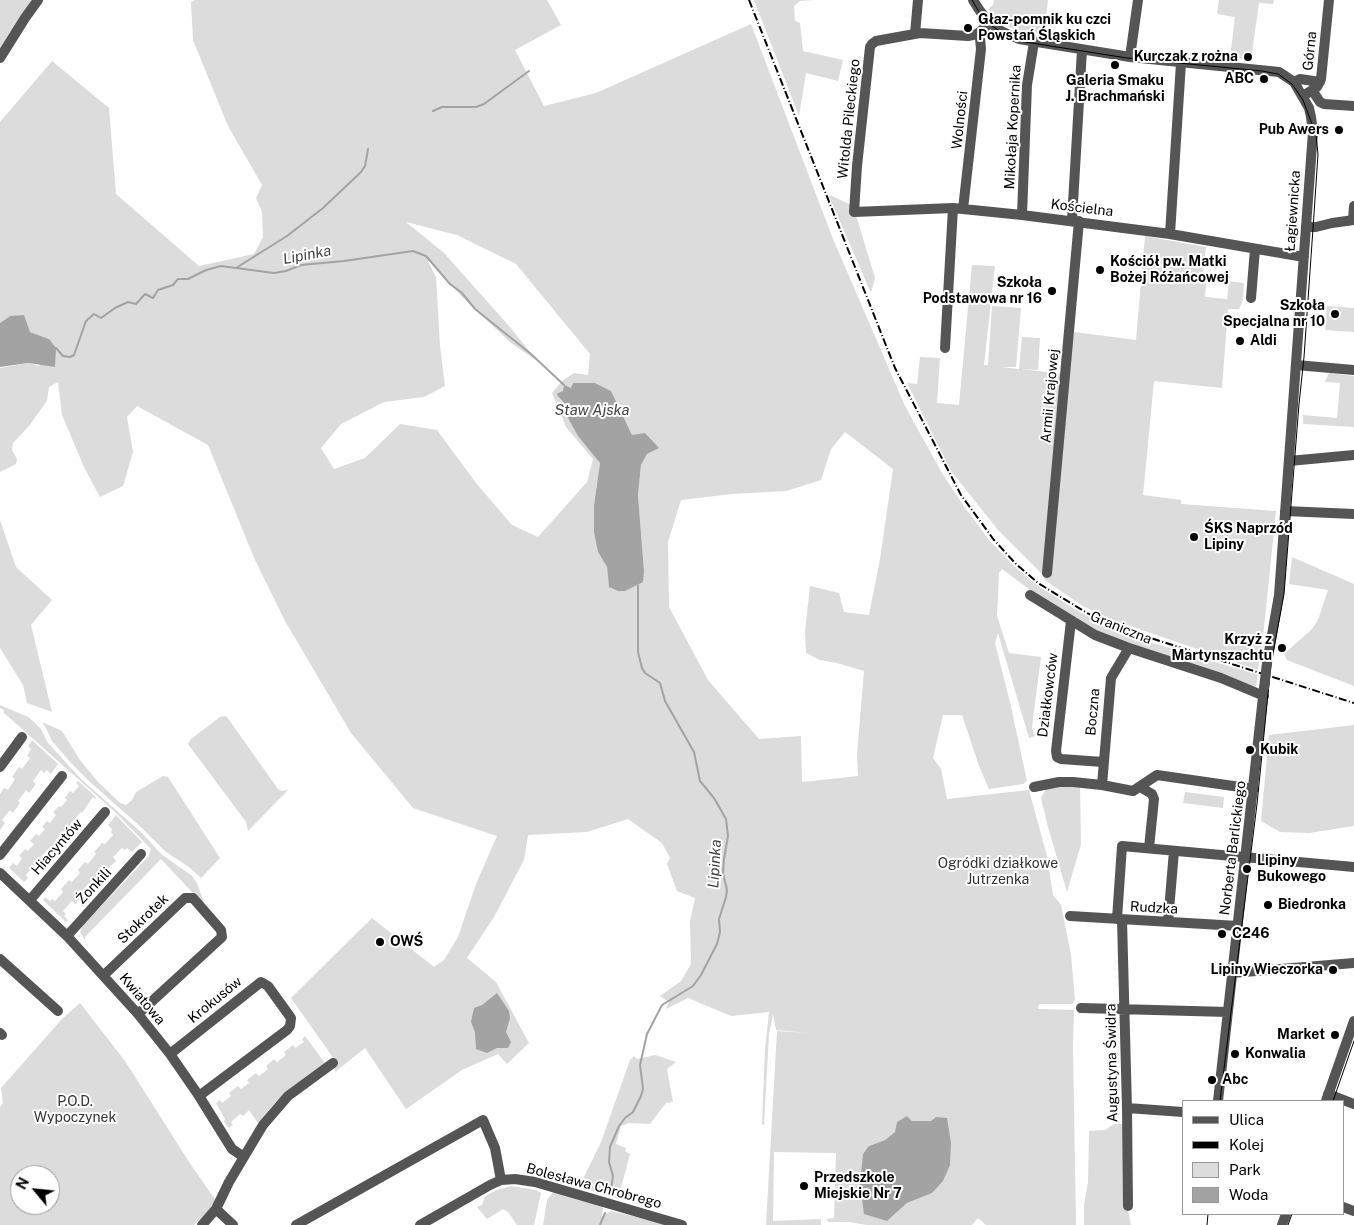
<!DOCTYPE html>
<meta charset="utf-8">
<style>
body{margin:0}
#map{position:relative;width:1354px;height:1225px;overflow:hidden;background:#fff;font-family:"Public Sans",sans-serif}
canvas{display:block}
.legend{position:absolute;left:1182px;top:1100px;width:162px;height:115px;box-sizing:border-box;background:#fff;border:1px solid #999;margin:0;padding:6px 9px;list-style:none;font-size:15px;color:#000}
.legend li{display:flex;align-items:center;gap:10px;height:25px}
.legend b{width:25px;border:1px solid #999}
.north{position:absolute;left:10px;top:1165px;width:50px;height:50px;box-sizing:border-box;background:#fff;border:1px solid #999;border-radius:50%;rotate:298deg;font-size:14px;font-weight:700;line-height:20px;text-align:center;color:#000}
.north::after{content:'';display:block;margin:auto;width:18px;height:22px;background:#000;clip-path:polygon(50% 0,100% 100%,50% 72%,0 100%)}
</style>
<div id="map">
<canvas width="1354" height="1225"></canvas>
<ul class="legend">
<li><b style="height:6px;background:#555"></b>Ulica</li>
<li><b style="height:6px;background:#000"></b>Kolej</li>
<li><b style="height:14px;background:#dcdcdc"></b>Park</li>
<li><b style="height:14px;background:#a3a3a3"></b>Woda</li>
</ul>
<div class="north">N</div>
</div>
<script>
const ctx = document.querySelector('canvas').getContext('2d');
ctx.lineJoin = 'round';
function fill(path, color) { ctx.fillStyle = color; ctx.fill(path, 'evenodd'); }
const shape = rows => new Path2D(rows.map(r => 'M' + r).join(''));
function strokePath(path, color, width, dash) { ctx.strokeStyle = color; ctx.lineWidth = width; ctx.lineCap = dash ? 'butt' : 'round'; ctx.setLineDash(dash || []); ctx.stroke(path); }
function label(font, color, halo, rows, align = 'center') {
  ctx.font = font + ' "Public Sans",sans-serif'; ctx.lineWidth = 4; ctx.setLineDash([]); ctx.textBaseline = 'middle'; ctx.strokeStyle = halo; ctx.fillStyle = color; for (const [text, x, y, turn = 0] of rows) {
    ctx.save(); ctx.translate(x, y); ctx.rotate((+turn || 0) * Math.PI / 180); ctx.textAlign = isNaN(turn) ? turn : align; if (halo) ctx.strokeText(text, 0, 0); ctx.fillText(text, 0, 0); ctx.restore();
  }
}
const green = shape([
 [0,0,33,0,0,50],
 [195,0,547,0,561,25,515,50,544,106,596,93,751,24,833,239,905,406,942,473,963,505,989,540,1014,566,1038,586,1073,608,1109,628,1143,640,1258,675,1256,687,1147,652,1090,629,1049,604,1002,569,999,573,997,616,1009,653,1041,657,1032,727,1035,736,1029,738,998,633,995,643,1010,702,1027,781,1023,784,989,789,979,766,962,715,943,715,933,758,941,769,947,799,1029,790,1047,856,1053,895,1061,905,1071,955,1075,1000,1072,1004,1039,1004,1038,1009,1074,1010,1073,1046,1076,1225,986,1225,978,1218,972,1225,867,1225,849,1222,829,1222,826,1219,834,1218,836,1153,774,1152,773,1221,821,1219,821,1225,766,1225,777,1031,807,1033,776,1030,773,1014,769,1034,764,1125,762,1124,765,1050,769,1012,731,1016,688,998,666,1009,669,1002,660,996,681,981,691,964,690,921,695,898,677,891,667,864,670,858,662,843,628,819,587,832,528,835,524,860,494,917,467,958,496,982,529,1043,507,1064,498,1054,462,1070,406,1109,365,1048,335,1072,332,1056,291,998,372,918,434,967,444,960,458,937,476,884,497,836,413,808,351,733,285,621,255,560,208,445,137,406,127,417,133,452,123,486,100,497,84,467,62,415,58,382,49,387,47,401,29,426,13,443,12,450,17,459,16,464,0,472,0,368,28,363,39,366,49,339,30,332,10,316,0,323,0,122,52,61,109,108,116,194,199,266,254,254,263,237,262,212,256,198,262,185,228,126,193,40,191,2],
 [406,222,457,235,516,264,590,354,588,375,574,373,562,381,552,393,566,427,593,459,587,482,538,537,512,525,476,483,437,430,400,424,365,458,334,469,321,448,341,424,384,402,424,397,445,386,440,346,436,277,427,259,463,298,511,343,537,361,510,327,444,253],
 [573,383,595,383,611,391,632,435,658,448,647,454,641,465,638,495,644,571,609,586,607,567,598,552,594,505,600,463,567,406,558,393,572,388],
 [845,432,893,469,880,559,869,615,844,612,839,593,810,586,805,631,806,653,820,660,837,663,864,671,857,754,858,776,802,782,801,736,759,739,708,680,669,607,668,542,681,500,732,494,786,491,821,480,831,449],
 [907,1116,912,1121,931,1121,932,1193,907,1203,887,1221,869,1146,885,1140,895,1132],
 [754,0,813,0,800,1,794,6,795,21,800,23,803,51,843,60,838,81,806,73,799,116],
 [994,0,1048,0,1044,35,1013,29,1000,22,988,9,993,5],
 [1219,0,1274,0,1273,4,1259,3,1252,53,1244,52,1243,59,1230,58,1235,17,1217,14],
 [828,194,849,204,856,205,855,212,875,278,871,293],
 [1145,236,1206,247,1202,281,1206,282,1205,297,1227,299,1229,281,1244,283,1243,300,1239,309,1228,309,1222,388,1154,381,1143,495,1181,500,1181,504,1276,511,1264,628,1258,670,1110,619,1083,606,1046,581,1042,574,998,530,951,471,907,383,917,384,920,357,940,358,937,403,959,405,972,265,995,266,984,365,988,365,992,306,1021,308,1016,367,1001,367,1019,369,1022,337,1040,338,1038,370,1022,369,1062,374,1044,556,1074,332,1136,340],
 [1327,306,1354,308,1354,332,1325,330],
 [1329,373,1354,376,1354,427,1303,424,1303,415,1337,418,1340,383,1325,382],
 [0,520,16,567,52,600,31,625,52,712,27,703,23,685,0,648],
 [1292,557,1354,584,1354,686,1287,660,1284,654,1312,629,1318,620,1328,590,1289,584],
 [0,705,28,717,34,722,41,729,48,743,82,780,142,833,161,854,192,876,197,883,205,906,161,859,85,937,85,940,80,932,83,925,148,857,151,849,114,811,3,712,4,710,0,708],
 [225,716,227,717,278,789,282,791,288,790,248,831,246,822,188,744,191,739,220,717],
 [42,722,62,731,80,760,98,782,120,803,126,805,132,800,136,792,163,776,168,777,220,858,201,878,189,867,166,852,142,828,89,781,72,764,52,741,46,728],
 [1354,725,1354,826,1309,833,1280,832,1261,821,1269,735],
 [32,740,58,764,51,774,47,770,44,773,41,770,33,781,36,784,29,793,26,790,18,801,20,803,13,813,10,810,2,820,5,823,0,830,0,794,4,788,8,790,15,779,12,777,19,767,22,769,30,758,27,756,31,749,28,746],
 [78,781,96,797,95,799,93,797,82,813,81,812,71,823,73,825,67,831,65,830,56,840,58,843,52,850,49,848,40,858,43,860,37,867,34,865,26,875,28,878,24,882,9,868,13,863,17,866,22,858,19,856,25,849,28,851,34,844,30,841,36,834,39,836,45,829,42,827,47,821,50,823,56,815,53,812,59,806,61,807,67,800,65,798,70,791,73,793,79,786,76,783],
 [1080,784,1081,844,1067,892,1048,827,1041,798,1046,789,1054,786],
 [1185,792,1224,797,1223,808,1183,803],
 [116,815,142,842,132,852,127,848,125,850,122,848,113,857,116,861,108,868,105,865,96,875,100,878,92,886,89,883,80,893,83,896,75,904,72,901,63,911,66,914,64,916,68,920,66,922,43,900,45,897,50,901,52,899,55,901,63,892,61,889,69,880,72,882,80,873,78,870,85,862,88,864,96,854,94,852,102,843,105,844,113,835,111,832,112,829,108,825],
 [80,1003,125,1061,191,1165,217,1202,194,1225,0,1225,0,1107,3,1103,1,1088,62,1019],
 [20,1175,50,1175,50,1205,20,1205],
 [305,1036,325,1063,291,1088,273,1105,258,1123,249,1110,243,1116,240,1114,231,1122,233,1125,229,1128,224,1122,225,1119,216,1103,220,1100,222,1103,231,1096,229,1093,238,1086,241,1089,249,1083,247,1080,256,1073,259,1076,268,1069,266,1066,274,1059,277,1062,286,1055,284,1052,293,1045,295,1048,304,1042,302,1039],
 [655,1055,676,1062,667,1069,673,1102,666,1103,650,1124,629,1123,621,1126,616,1144,626,1148,625,1151,630,1154,618,1199,611,1196,612,1191,609,1190,607,1195,584,1189,582,1185,584,1177,601,1142,630,1060,634,1056,637,1059],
 [1114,1124,1125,1124,1127,1206,1131,1225,1084,1225,1084,1205,1088,1182,1089,1131,1105,1130],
 [511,1186,536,1190,541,1193,534,1225,517,1225,509,1213,503,1209,487,1219,477,1207,482,1205,485,1196,497,1190],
 [553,1192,601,1206,603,1208,602,1216,611,1211,670,1225,543,1225,547,1200]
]);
const water = shape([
 [24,315,30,332,49,339,56,348,55,367,28,363,0,367,0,323,10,316],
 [573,383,595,383,611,391,632,435,645,433,659,448,647,454,641,465,638,495,644,571,643,582,625,591,618,591,609,587,607,567,598,552,594,532,594,505,600,463,578,436,567,416,567,406,557,395,558,393,563,391,564,385,571,388],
 [497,993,509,1011,510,1018,506,1032,511,1042,508,1048,497,1048,487,1053,476,1049,475,1032,471,1022,474,1008,482,1005],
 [907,1116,912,1121,931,1121,936,1117,947,1118,951,1143,950,1165,943,1181,932,1193,907,1203,887,1221,864,1214,860,1184,863,1154,869,1146,885,1140,895,1132,897,1122]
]);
const stream = shape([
 [433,111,442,107,476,107,484,104,529,71],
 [236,268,287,236,323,208,361,172,365,166,368,149],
 [56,348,63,356,70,357,74,355,86,321,94,314,101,318,115,308,128,302,136,304,145,294,153,298,158,290,173,285,178,279,188,279,206,270,221,266,274,273,286,271,301,265,344,261,413,251,426,256,450,284,462,293,475,309,531,354,564,385],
 [611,1190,613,1176,609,1162,610,1147,619,1126,625,1118,633,1112,641,1096,643,1089,640,1065,647,1034,662,1005,693,986,701,975,717,944,720,932,719,919,726,897,727,890,723,873,724,859,728,836,726,819,714,798,700,781,694,752,665,701,660,683,645,673,642,668,638,652,638,585],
 [600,1225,605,1213]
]);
const minor = shape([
 [973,0,980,11,990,23,1003,32,1019,39,1130,57,1279,72,1294,82,1309,108,1311,117,1313,132,1309,186,1279,595,1267,663],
 [990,23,977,34,968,36,920,33,876,41,872,44,870,47,857,166,854,212,953,208,1022,215,1170,234,1304,257],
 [915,34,918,0],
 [1130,57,1138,0],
 [0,58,25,18,38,0],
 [1294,82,1300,79,1320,82],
 [1312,90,1320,102,1324,104,1354,106],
 [1303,96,1317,87,1321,79,1329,0],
 [963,209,981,49,980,38,977,34],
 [1022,215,1027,85,1034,42],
 [1072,220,1082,50],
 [1353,220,1354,206],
 [1306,227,1316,227,1332,223,1354,220],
 [1170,234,1181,63],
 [1251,298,1255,249],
 [945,348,953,208],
 [1296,365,1354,370],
 [1289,461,1354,455],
 [1285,511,1354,514],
 [1047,573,1079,221],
 [1030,595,1095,635,1129,648,1221,678,1264,696],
 [1071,621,1056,751,1057,757,1061,759,1103,762],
 [0,767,22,737],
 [1102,785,1111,678,1129,648],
 [1034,787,1059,782,1073,782,1102,785,1133,791,1157,775,1254,789],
 [1140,787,1152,794,1154,799,1149,848],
 [0,855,62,776],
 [0,873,67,936,138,1014,170,1054,199,1096,232,1149,244,1157],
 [30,900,105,812],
 [1070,916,1238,926],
 [1117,919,1122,846,1354,867],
 [1122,920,1127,1108,1128,1206],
 [1168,922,1174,851],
 [67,936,141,854],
 [0,959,58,1011],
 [1232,973,1354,963],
 [104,975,185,898,193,898,221,930,222,937,138,1014],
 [1081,1008,1228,1012],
 [0,1033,2,1035],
 [170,1054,261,982,268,986,291,1018,290,1026,287,1030,199,1096],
 [1328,1094,1354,1104],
 [1218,1101,1264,688],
 [1326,1101,1354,1021],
 [1127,1108,1183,1112],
 [1343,1207,1354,1211],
 [216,1209,233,1225],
 [202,1225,216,1209,229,1182,263,1125,288,1096,333,1063],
 [296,1225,483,1120,495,1148,501,1180],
 [420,1225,490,1185,501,1180,515,1179,535,1182,682,1225],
 [1282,1225,1286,1214]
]);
const tram = shape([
 [972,0,982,17,992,26,1007,36,1019,41,1127,58,1262,71,1278,74,1292,84,1303,100,1316,135,1318,154,1314,214,1304,357,1299,404,1284,594,1271,664,1257,804,1220,1101],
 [1333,1101,1354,1041],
 [1207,1225,1208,1214],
 [1288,1225,1292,1214]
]);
const rail = shape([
 [749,0,895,368,961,495,994,540,1015,563,1038,583,1087,613,1113,625,1141,635,1354,703]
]);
const minorBridge = shape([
 [1264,688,1267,663]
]);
const markers = [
 [968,28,5,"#000"],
 [1248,57,5,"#000"],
 [1115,65,5,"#000"],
 [1264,79,5,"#000"],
 [1339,130,5,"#000"],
 [1100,270,5,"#000"],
 [1052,291,5,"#000"],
 [1335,314,5,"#000"],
 [1240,341,5,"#000"],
 [1194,537,5,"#000"],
 [1282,648,5,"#000"],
 [1250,750,5,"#000"],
 [1247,869,5,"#000"],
 [1268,905,5,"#000"],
 [1222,934,5,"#000"],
 [380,942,5,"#000"],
 [1333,970,5,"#000"],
 [1335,1035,5,"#000"],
 [1235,1054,5,"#000"],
 [1212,1080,5,"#000"],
 [804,1186,5,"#000"]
];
const poiNames = [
 ["Głaz-pomnik ku czci",978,20],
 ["Powstań Śląskich",978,36],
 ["Kurczak z rożna",1238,57,"right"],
 ["ABC",1254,79,"right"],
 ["Galeria Smaku",1115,81,"center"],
 ["J. Brachmański",1115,97,"center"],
 ["Pub Awers",1329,130,"right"],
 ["Kościół pw. Matki",1110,262],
 ["Bożej Różańcowej",1110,278],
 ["Szkoła",1042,283,"right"],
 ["Podstawowa nr 16",1042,299,"right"],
 ["Szkoła",1325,306,"right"],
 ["Specjalna nr 10",1325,322,"right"],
 ["Aldi",1250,341],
 ["ŚKS Naprzód",1204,529],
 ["Lipiny",1204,545],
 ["Krzyż z",1272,640,"right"],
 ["Martynszachtu",1272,656,"right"],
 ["Kubik",1260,750],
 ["Lipiny",1257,861],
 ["Bukowego",1257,877],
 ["Biedronka",1278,905],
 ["C246",1232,934],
 ["OWŚ",390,942],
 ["Lipiny Wieczorka",1323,970,"right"],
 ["Market",1325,1035,"right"],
 ["Konwalia",1245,1054],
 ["Abc",1222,1080],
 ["Przedszkole",814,1178],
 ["Miejskie Nr 7",814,1194]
];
const streetNames = [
 ["Górna",1310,51,-84],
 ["Witolda Pileckiego",849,119,-84],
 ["Wolności",960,120,-84],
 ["Mikołaja Kopernika",1013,127,-87],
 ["Kościelna",1082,208,7],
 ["Łagiewnicka",1293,211,-86],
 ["Armii Krajowej",1050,396,-85],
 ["Graniczna",1121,628,22],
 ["Działkowców",1048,695,-83],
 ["Boczna",1093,712,-85],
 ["Hiacyntów",57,847,-49],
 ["Norberta Barlickiego",1233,848,-83],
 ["Żonkili",94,886,-47],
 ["Rudzka",1154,908,3],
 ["Stokrotek",143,919,-44],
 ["Kwiatowa",142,999,50],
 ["Krokusów",215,1000,-39],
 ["Augustyna Świdra",1112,1063,-91],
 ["Bolesława Chrobrego",594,1186,15]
];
const parkNames = [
 ["Ogródki działkowe",998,864],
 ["Jutrzenka",998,880],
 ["P.O.D.",75,1102],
 ["Wypoczynek",75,1118]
];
const waterNames = [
 ["Lipinka",307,255,-11],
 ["Staw Ajska",592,410],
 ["Lipinka",715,864,-87]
];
fill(green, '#dcdcdc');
fill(water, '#a3a3a3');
strokePath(stream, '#a3a3a3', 2);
strokePath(minor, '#555', 10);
strokePath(tram, '#000', 1);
strokePath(rail, '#000', 2, [8, 2.5, 1, 2.5]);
strokePath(minorBridge, '#555', 10);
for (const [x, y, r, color] of markers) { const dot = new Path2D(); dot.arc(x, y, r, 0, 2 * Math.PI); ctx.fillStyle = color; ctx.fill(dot); strokePath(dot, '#fff', 2); }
label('bold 14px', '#000', '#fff', poiNames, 'left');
label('14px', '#000', '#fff', streetNames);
label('14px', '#333', '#fff', parkNames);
label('italic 15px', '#444', '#fff', waterNames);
</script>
